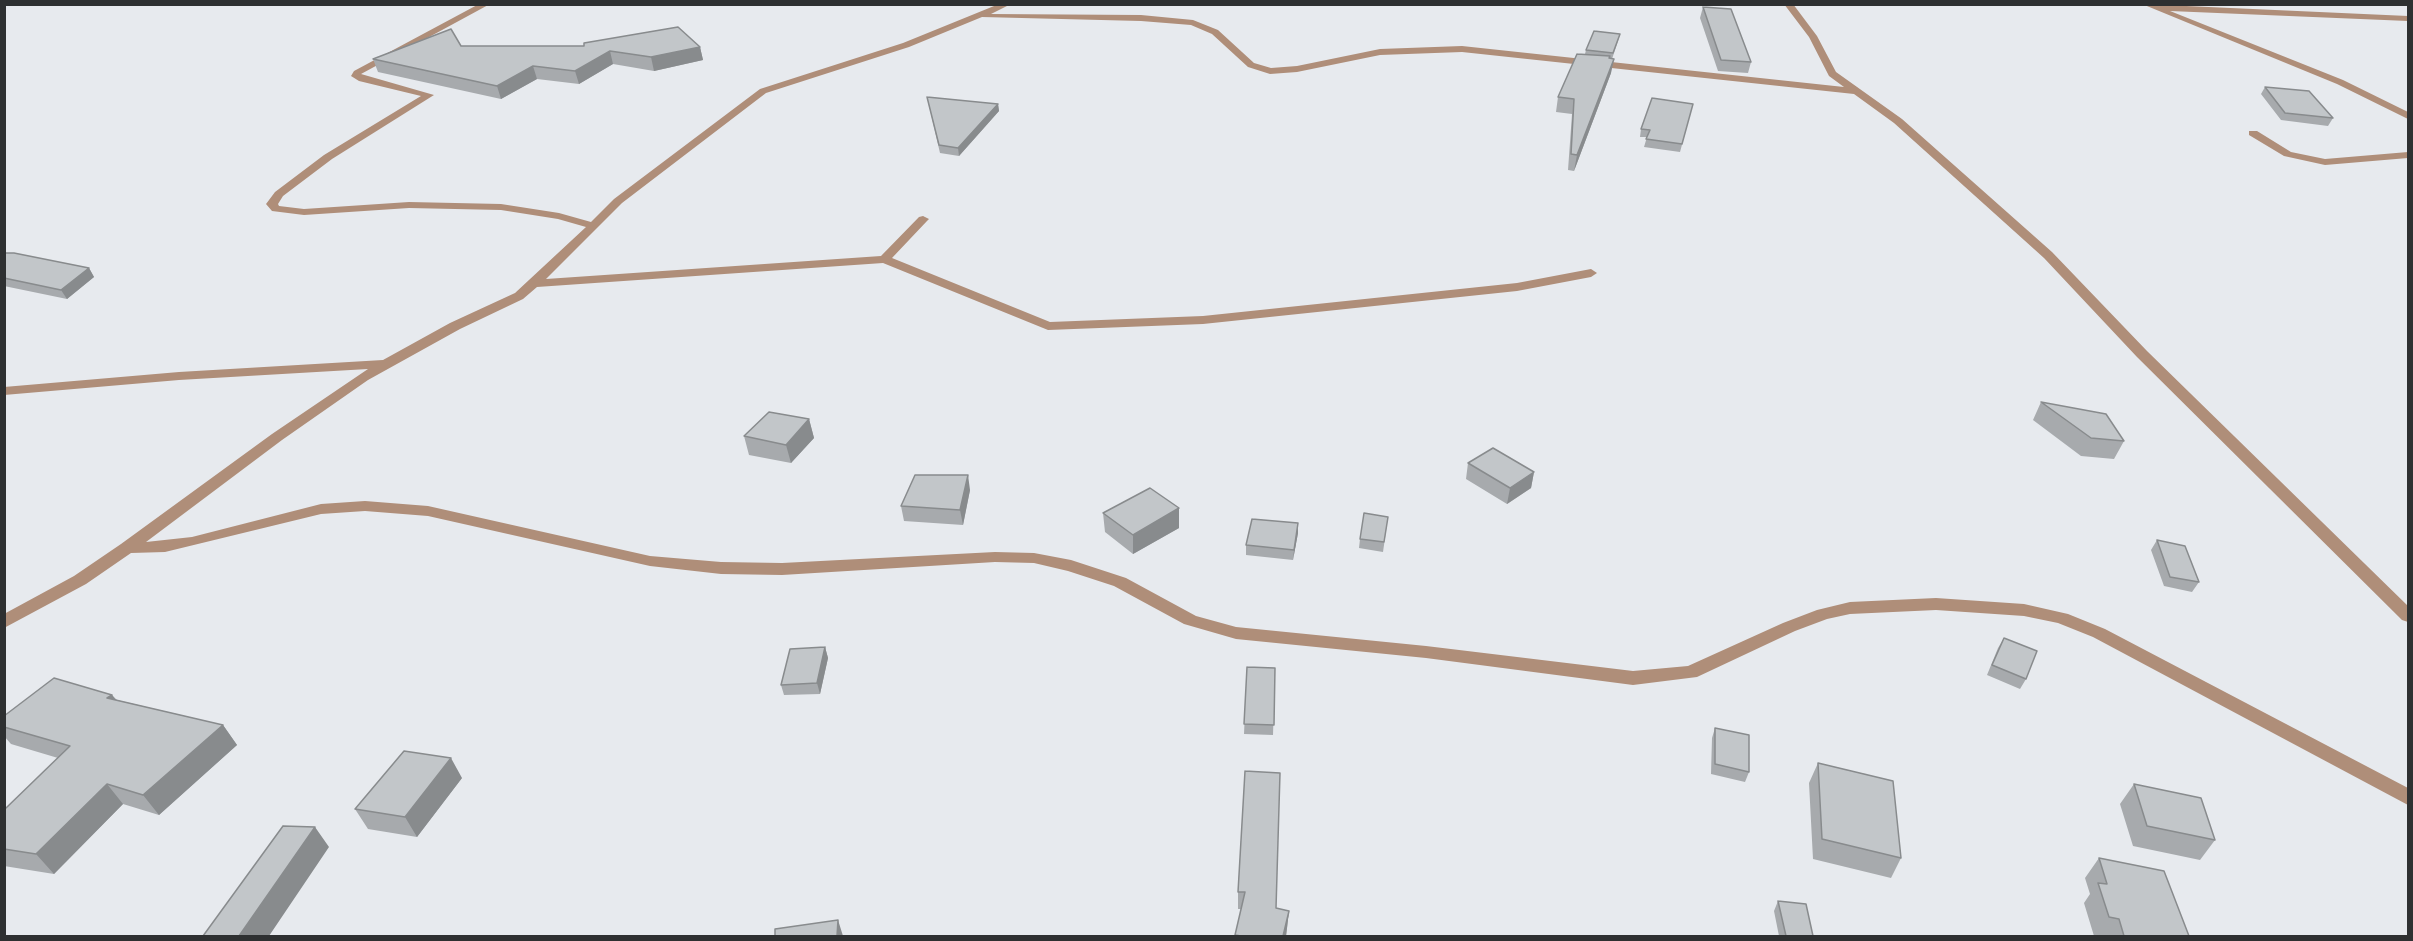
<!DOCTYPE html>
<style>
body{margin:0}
#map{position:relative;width:2413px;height:941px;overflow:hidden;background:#e7eaee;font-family:"Fira Sans Condensed",sans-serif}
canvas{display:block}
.frame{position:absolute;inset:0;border:6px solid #2e3031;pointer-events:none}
</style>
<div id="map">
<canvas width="2413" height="941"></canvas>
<div class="frame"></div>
</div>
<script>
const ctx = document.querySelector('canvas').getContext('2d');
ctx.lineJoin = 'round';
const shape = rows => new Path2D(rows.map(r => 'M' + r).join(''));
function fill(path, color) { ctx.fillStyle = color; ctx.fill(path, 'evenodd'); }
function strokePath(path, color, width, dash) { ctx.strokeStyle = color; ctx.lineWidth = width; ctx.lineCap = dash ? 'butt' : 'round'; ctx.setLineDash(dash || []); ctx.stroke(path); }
const minor = shape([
 [479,4,490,4,361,74,434,95,332,159,283,196,278,204,279,206,304,209,409,202,501,204,559,213,591,222,614,199,760,89,903,43,999,4,1011,4,991,14,1141,15,1193,20,1218,30,1254,63,1271,68,1297,66,1380,49,1462,46,1844,87,1829,76,1809,37,1784,4,1793,4,1817,36,1836,72,1902,119,2052,252,2147,351,2408,606,2408,622,2402,620,2137,357,2044,258,1894,123,1854,94,1462,52,1380,55,1297,72,1270,74,1248,67,1212,34,1191,25,1141,21,982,17,909,47,766,93,622,203,546,279,881,256,919,217,923,216,929,219,927,221,892,258,1050,322,1203,316,1517,283,1591,269,1597,273,1591,277,1517,291,1203,324,1048,330,883,263,537,287,523,299,460,329,368,380,282,440,146,542,192,537,321,504,365,501,428,506,650,556,721,562,782,563,995,552,1034,553,1071,560,1126,578,1196,616,1236,627,1426,646,1633,671,1688,666,1783,623,1817,610,1850,602,1936,598,2024,604,2068,614,2105,629,2408,788,2408,805,2093,637,2058,623,2024,616,1936,610,1850,614,1827,619,1795,631,1697,677,1633,685,1426,658,1236,639,1184,624,1114,586,1068,571,1034,563,995,562,782,575,721,574,650,566,428,516,365,511,321,514,165,552,131,553,86,584,4,628,4,614,74,576,121,544,272,434,368,369,179,380,4,395,4,387,179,372,383,360,450,323,515,293,586,227,558,219,501,210,409,208,304,215,272,211,266,204,275,192,324,155,421,96,359,81,351,76,354,71,479,4],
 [2142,4,2408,16,2408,21,2170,11,2343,80,2408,112,2408,119,2337,84,2142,4],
 [2249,131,2257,131,2291,152,2325,159,2408,152,2408,158,2325,165,2284,156,2249,135,2249,131]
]);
const wall = shape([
 [1703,7,1751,62,1748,73,1718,71,1700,18],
 [1620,34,1618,41,1612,59,1611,73,1574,171,1568,170,1572,114,1556,112,1558,97,1585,54,1586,50],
 [700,47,703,60,654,71,613,64,579,84,537,79,501,99,378,72,373,59],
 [2265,87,2333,118,2328,126,2281,120,2261,94],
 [927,97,998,104,999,111,959,156,940,153],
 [1693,104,1680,152,1644,147,1647,137,1640,137,1641,129],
 [4,253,89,268,94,277,67,299,4,286],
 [2041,402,2124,441,2114,459,2081,456,2033,420],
 [809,419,814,438,791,463,749,455,744,436],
 [1468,463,1534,472,1531,488,1507,504,1466,479],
 [970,490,963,525,904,521,901,506],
 [1179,508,1179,528,1133,554,1105,532,1103,513],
 [1388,517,1383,552,1359,548,1360,539],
 [1298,533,1293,560,1246,555,1246,545],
 [2157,540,2199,582,2192,592,2164,586,2151,550],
 [2004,638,2026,679,2020,689,1987,675,1998,648],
 [825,647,828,658,820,694,784,695,781,685],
 [1247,667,1275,668,1273,735,1244,734],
 [112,695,117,700,223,725,237,745,159,815,123,804,54,874,4,866,4,808,6,808,58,758,11,744,4,736,4,716],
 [1715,728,1749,772,1745,782,1711,774,1712,738],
 [1818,763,1901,858,1891,878,1813,859,1809,783],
 [1245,771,1276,908,1289,911,1287,928,1286,936,1235,936,1241,909,1238,909,1238,892],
 [462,778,417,837,368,829,355,809],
 [2134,784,2215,840,2200,860,2133,846,2120,804],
 [2099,858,2189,936,2094,936,2084,903,2090,894,2085,878],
 [1778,901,1813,936,1779,936,1774,911]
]);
const shadedWall = shape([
 [700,47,703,60,654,71,651,57],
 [610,51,613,64,579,84,575,71],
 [1614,59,1611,73,1574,171,1577,155],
 [533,66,537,79,501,99,497,86],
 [998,104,999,111,959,156,958,148],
 [89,268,94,277,67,299,61,290],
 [809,419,814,438,791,463,786,445],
 [1534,472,1531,488,1507,504,1510,488],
 [968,475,970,490,963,525,960,510],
 [1179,508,1179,528,1133,554,1133,535],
 [1298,523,1298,533,1293,560,1294,550],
 [825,647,828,658,820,694,817,683],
 [112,695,127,714,107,698],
 [223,725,237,745,159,815,143,795],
 [451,758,462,778,417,837,405,817],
 [107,784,123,804,54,874,36,854],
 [315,827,329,847,269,936,239,936],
 [1289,911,1287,928,1286,936,1283,936],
 [838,920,843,936,837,936]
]);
const building = shape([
 [1703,7,1731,9,1751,62,1721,60,1703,7],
 [678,27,700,47,651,57,610,51,575,71,533,66,497,86,373,59,451,29,461,46,584,46,584,43,678,27],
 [1594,31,1620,34,1613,53,1586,50,1594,31],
 [1577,54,1610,56,1609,58,1614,59,1577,155,1571,154,1574,99,1558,97,1577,54],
 [2265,87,2309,91,2333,118,2285,113,2265,87],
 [927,97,998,104,958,148,939,145,927,97],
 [1652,98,1693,104,1682,144,1646,139,1650,130,1641,129,1652,98],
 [4,253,14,253,89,268,61,290,4,278,4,253],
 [2041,402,2106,414,2124,441,2091,438,2041,402],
 [769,412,809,419,786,445,744,436,769,412],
 [1493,448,1534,472,1510,488,1468,463,1493,448],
 [915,475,968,475,960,510,901,506,915,475],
 [1150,488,1179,508,1133,535,1103,513,1150,488],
 [1364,513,1388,517,1384,542,1360,539,1364,513],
 [1252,519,1298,523,1294,550,1246,545,1252,519],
 [2157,540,2185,546,2199,582,2170,577,2157,540],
 [2004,638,2037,651,2026,679,1992,665,2004,638],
 [825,647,817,683,781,685,790,649,825,647],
 [1247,667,1275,668,1274,725,1244,724,1247,667],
 [54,678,112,695,107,698,223,725,143,795,107,784,36,854,4,849,4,808,6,808,70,746,4,727,4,716,54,678],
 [1715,728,1749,735,1749,772,1715,764,1715,728],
 [404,751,451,758,405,817,355,809,404,751],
 [1818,763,1893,781,1901,858,1822,839,1818,763],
 [1245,771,1280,773,1276,908,1289,911,1283,936,1241,936,1235,935,1245,892,1238,892,1245,771],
 [2134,784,2201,798,2215,840,2147,826,2134,784],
 [283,826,315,827,239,936,203,936,283,826],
 [2099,858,2164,871,2189,936,2124,936,2119,919,2109,917,2098,883,2107,884,2099,858],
 [1778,901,1806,904,1813,936,1786,936,1778,901],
 [838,920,837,936,775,936,775,929,838,920]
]);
fill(minor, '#af8e79');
fill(wall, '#a7aaad');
fill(shadedWall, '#888b8d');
fill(building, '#c2c6c9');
strokePath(building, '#888b8d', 1.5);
</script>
